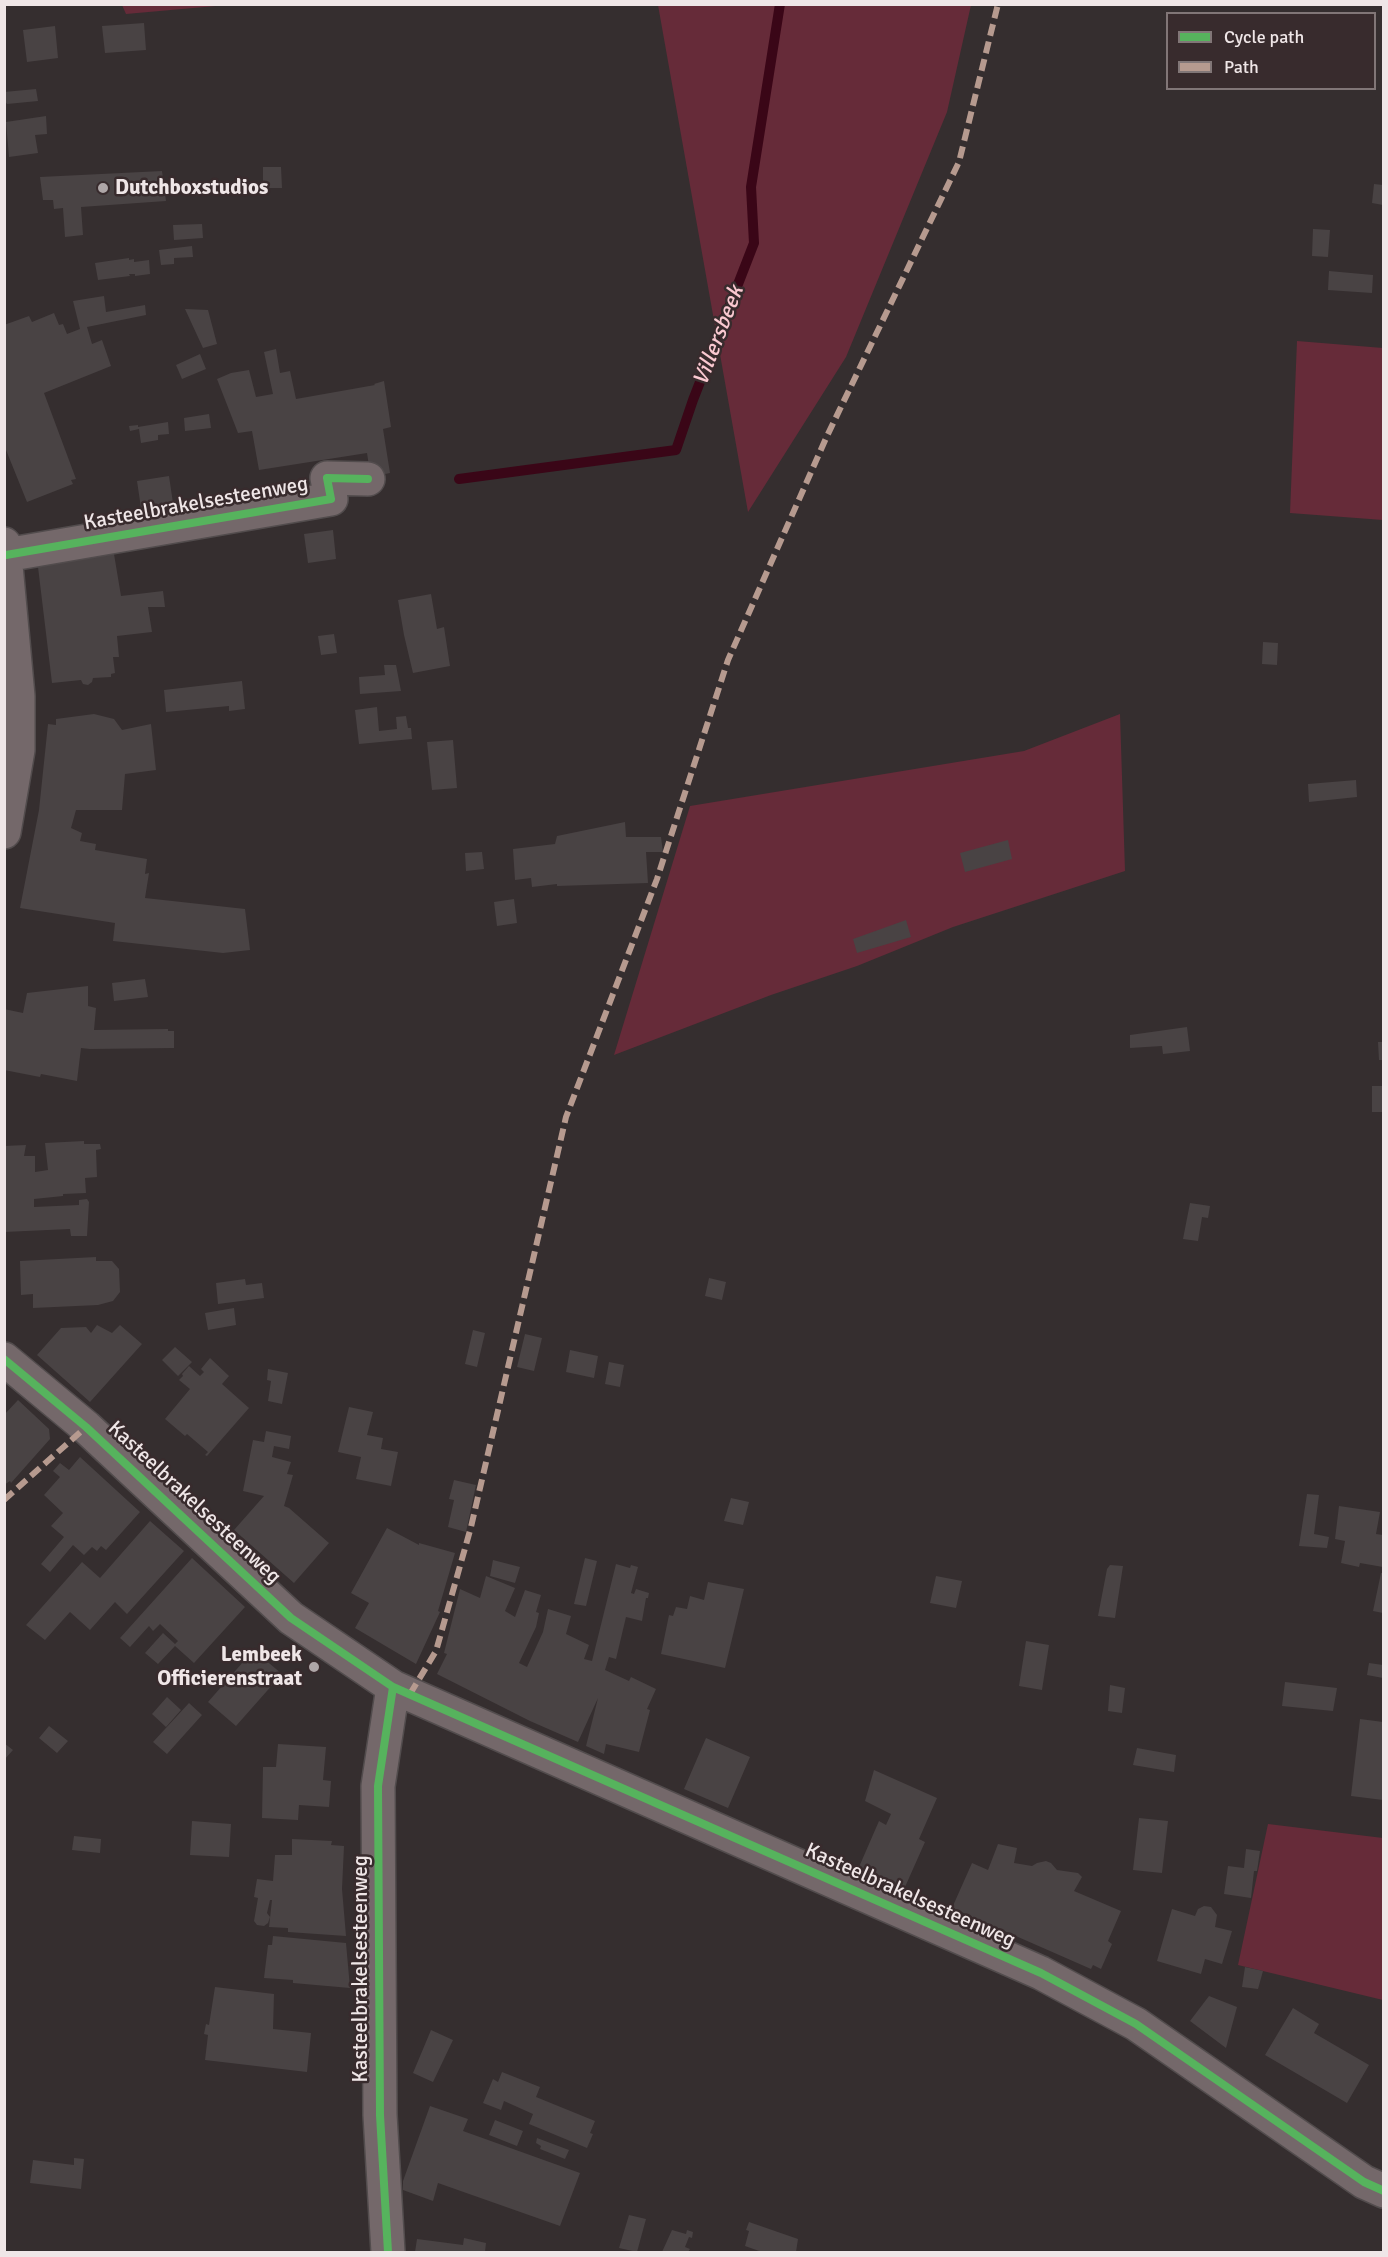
<!DOCTYPE html>
<style>
body{margin:0}
#map{position:relative;width:1388px;height:2257px;overflow:hidden;background:#352e2f;font-family:Signika,sans-serif}
canvas{display:block}
.frame{position:absolute;inset:0;border:6px solid #efe6e7;pointer-events:none}
.legend{position:absolute;left:1166px;top:12px;width:210px;height:78px;box-sizing:border-box;background:#382b2d;border:2px solid #817677;margin:0;padding:8px 10px;list-style:none;font-size:18px;color:#efe6e7}
.legend li{display:flex;align-items:center;gap:12px;height:30px}
.legend b{width:30px;border:2px solid #817677}
</style>
<div id="map">
<canvas width="1388" height="2257"></canvas>
<div class="frame"></div>
<ul class="legend">
<li><b style="height:8px;background:#56b35d"></b>Cycle path</li>
<li><b style="height:8px;background:#b69a8f"></b>Path</li>
</ul>
</div>
<script>
const ctx = document.querySelector('canvas').getContext('2d');
ctx.lineJoin = 'round';
function fill(path, color) { ctx.fillStyle = color; ctx.fill(path, 'evenodd'); }
const shape = rows => new Path2D(rows.map(r => 'M' + r).join(''));
function strokePath(path, color, width, dash) { ctx.strokeStyle = color; ctx.lineWidth = width; ctx.lineCap = dash ? 'butt' : 'round'; ctx.setLineDash(dash || []); ctx.stroke(path); }
function label(font, color, halo, rows, align = 'center') {
  ctx.font = font + ' Signika,sans-serif'; ctx.lineWidth = 5; ctx.setLineDash([]); ctx.textBaseline = 'middle'; ctx.strokeStyle = halo; ctx.fillStyle = color; for (const [text, x, y, turn = 0] of rows) {
    ctx.save(); ctx.translate(x, y); ctx.rotate((+turn || 0) * Math.PI / 180); ctx.textAlign = isNaN(turn) ? turn : align; if (halo) ctx.strokeText(text, 0, 0); ctx.fillText(text, 0, 0); ctx.restore();
  }
}
const green = shape([
 [122,5,227,5,126,14],
 [658,5,971,5,947,112,846,357,748,512],
 [1297,341,1383,348,1383,520,1290,513],
 [1120,714,1125,871,953,927,857,966,771,995,614,1055,690,806,1024,751],
 [1268,1824,1383,1838,1383,2000,1238,1965]
]);
const stream = shape([
 [459,479,676,450,693,400,754,243,751,187,780,4]
]);
const building = shape([
 [144,23,146,50,105,53,102,26],
 [55,26,58,58,27,62,23,30],
 [36,89,38,101,7,104,4,100,4,92],
 [46,116,47,134,35,135,38,153,9,157,6,122],
 [263,167,281,167,282,188,263,188],
 [162,171,166,201,81,207,83,235,65,237,63,208,54,209,53,200,43,200,40,177],
 [1374,184,1383,185,1383,205,1372,203],
 [202,224,203,238,174,240,173,225],
 [1313,229,1330,230,1328,257,1312,256],
 [192,246,193,257,174,258,174,264,161,265,159,250],
 [129,258,129,260,134,259,134,262,149,260,150,274,135,276,135,274,129,274,130,276,98,280,95,263],
 [1329,271,1373,275,1372,293,1328,290],
 [104,296,106,312,145,305,146,315,87,327,92,344,102,340,111,366,44,393,76,479,71,480,73,484,27,502,4,445,4,325,29,316,32,322,54,313,59,325,63,324,67,334,80,329,73,301],
 [185,309,208,310,217,344,203,348],
 [276,349,280,373,290,371,296,399,375,385,374,384,384,381,391,427,383,429,390,473,376,476,370,473,367,453,259,470,252,431,238,433,217,379,231,373,249,370,256,397,273,394,264,352],
 [200,354,206,369,182,379,176,365],
 [209,414,211,428,185,431,184,418],
 [168,422,169,434,158,435,158,440,141,443,139,429,130,431,129,426,138,425,138,427],
 [169,476,173,503,141,508,137,481],
 [333,530,336,559,308,563,304,534],
 [114,554,121,596,163,591,165,607,148,607,152,632,117,636,119,657,113,657,115,673,111,674,111,677,93,678,92,682,88,685,83,684,81,680,52,683,38,567],
 [431,594,437,629,444,627,450,666,413,673,404,635,398,600],
 [334,634,337,653,321,655,318,636],
 [1263,642,1278,643,1277,665,1262,664],
 [384,665,396,665,401,691,360,694,359,677,385,675],
 [242,681,245,709,229,711,229,706,166,712,164,690],
 [377,707,379,731,397,729,396,717,406,716,408,728,411,728,412,739,359,744,355,710],
 [94,714,114,719,122,730,151,724,156,770,125,774,122,810,76,810,71,828,82,833,80,841,96,844,95,850,147,859,145,874,149,873,145,898,245,909,250,950,223,953,113,941,115,923,20,908,39,810,48,724,56,725,56,719],
 [453,740,457,788,432,790,427,742],
 [1356,780,1357,797,1309,802,1308,784],
 [625,822,626,837,661,837,663,852,646,852,648,883,557,886,557,884,532,887,531,878,515,880,513,849,555,844,557,836],
 [1008,840,1012,859,965,872,960,853],
 [482,852,484,869,466,871,465,853],
 [514,899,517,923,497,926,494,902],
 [906,920,911,937,857,953,853,939],
 [145,979,148,997,114,1001,112,983],
 [88,986,88,1006,96,1008,94,1030,168,1029,168,1031,174,1031,174,1048,90,1049,81,1048,77,1081,41,1074,40,1077,4,1070,4,1009,23,1013,27,993],
 [1187,1027,1190,1051,1163,1054,1162,1046,1130,1048,1130,1035],
 [1378,1042,1383,1042,1383,1060,1379,1060],
 [1372,1086,1383,1086,1383,1112,1372,1112],
 [84,1141,84,1144,100,1144,101,1149,96,1150,97,1177,85,1178,86,1193,63,1194,63,1196,34,1199,34,1207,79,1205,79,1200,87,1199,89,1202,87,1236,71,1236,70,1229,4,1232,4,1146,26,1145,24,1156,35,1156,35,1172,48,1170,45,1143],
 [1190,1203,1210,1206,1208,1218,1202,1217,1198,1241,1183,1239],
 [96,1257,96,1261,112,1261,119,1269,120,1292,113,1301,98,1305,33,1308,33,1294,21,1295,20,1261],
 [709,1278,726,1282,722,1300,705,1296],
 [245,1279,246,1285,262,1283,264,1298,218,1304,216,1283],
 [234,1308,236,1325,208,1330,205,1313],
 [97,1325,112,1333,120,1325,142,1344,90,1402,37,1355,61,1328,86,1327,91,1333],
 [473,1330,485,1333,477,1367,465,1364],
 [525,1334,542,1338,534,1371,517,1367],
 [175,1347,192,1362,178,1376,162,1360],
 [570,1350,598,1356,594,1378,566,1372],
 [210,1358,229,1376,222,1384,249,1408,207,1456,205,1455,208,1452,187,1434,185,1436,165,1419,190,1389,179,1380,183,1376,182,1374,189,1366,200,1376,204,1372,201,1369],
 [609,1362,624,1365,620,1387,605,1384],
 [268,1369,288,1373,282,1404,268,1401,271,1381,267,1380],
 [18,1400,49,1429,50,1439,11,1483,10,1481,4,1485,4,1415],
 [349,1407,373,1412,367,1435,383,1438,381,1449,398,1452,391,1486,356,1479,361,1457,338,1452],
 [266,1431,291,1436,289,1449,274,1446,272,1457,291,1462,287,1474,293,1475,284,1506,289,1508,329,1543,294,1583,234,1530,264,1496,243,1491,253,1440,264,1442],
 [80,1457,140,1512,106,1550,101,1546,97,1551,92,1547,84,1555,73,1545,50,1572,41,1564,64,1537,51,1526,63,1513,44,1495,60,1477,53,1471,60,1463,69,1470],
 [454,1480,476,1485,466,1532,448,1527,454,1500,449,1499],
 [1307,1494,1319,1495,1314,1534,1329,1537,1327,1548,1299,1546],
 [731,1498,749,1502,743,1525,724,1521],
 [1339,1506,1380,1512,1376,1534,1383,1535,1383,1567,1360,1563,1359,1567,1341,1563,1345,1541,1335,1539],
 [150,1521,184,1551,127,1614,115,1602,90,1630,70,1612,45,1640,26,1625,82,1562,100,1578],
 [387,1528,419,1545,419,1543,455,1553,438,1611,440,1612,416,1664,355,1628,369,1603,351,1593],
 [192,1558,245,1607,194,1663,175,1646,158,1664,145,1653,163,1633,175,1644,178,1641,160,1624,153,1631,149,1626,130,1647,120,1638],
 [585,1558,597,1561,586,1606,574,1604],
 [493,1560,520,1567,515,1583,490,1576],
 [616,1564,630,1568,631,1565,638,1567,631,1593,634,1594,636,1589,649,1593,648,1598,646,1598,642,1621,626,1617,616,1659,609,1657,605,1670,629,1681,631,1677,656,1689,647,1709,650,1710,639,1752,606,1744,604,1754,586,1746,598,1698,578,1742,530,1721,437,1674,447,1654,444,1653,460,1589,480,1598,486,1576,515,1588,505,1611,515,1617,525,1590,541,1595,536,1612,539,1613,536,1627,519,1663,527,1667,543,1632,548,1609,571,1616,566,1634,589,1645,584,1659,592,1661],
 [1110,1565,1123,1566,1115,1618,1098,1616,1107,1569],
 [1381,1573,1383,1573,1383,1613,1373,1611],
 [936,1576,962,1581,956,1608,930,1603],
 [708,1582,744,1589,725,1668,661,1654,669,1615,673,1616,676,1607,687,1609,690,1596,704,1600],
 [1026,1641,1049,1645,1042,1690,1019,1686],
 [250,1654,259,1662,263,1658,282,1674,236,1726,208,1702],
 [1369,1663,1383,1665,1383,1678,1367,1675],
 [1285,1682,1337,1688,1333,1711,1282,1706],
 [1110,1685,1125,1688,1122,1713,1108,1711],
 [167,1697,181,1710,166,1727,152,1714],
 [189,1703,202,1715,167,1754,153,1742],
 [1360,1719,1383,1722,1383,1800,1351,1796],
 [49,1726,68,1741,57,1753,39,1738],
 [706,1738,750,1757,728,1808,684,1789],
 [4,1743,13,1750,4,1760],
 [278,1744,326,1747,323,1780,331,1781,329,1807,299,1805,298,1820,262,1818,263,1767,276,1767],
 [1137,1748,1176,1755,1174,1772,1133,1765],
 [874,1770,937,1798,919,1839,925,1842,905,1887,859,1867,879,1821,886,1825,891,1814,865,1801],
 [1139,1818,1168,1821,1162,1873,1133,1870],
 [192,1821,231,1824,229,1857,190,1855],
 [74,1836,101,1839,100,1853,72,1850],
 [292,1839,332,1841,331,1845,344,1846,342,1889,346,1936,288,1932,288,1928,269,1927,272,1900,270,1900,267,1913,270,1917,268,1923,264,1926,257,1925,254,1921,258,1898,254,1897,257,1879,273,1881,275,1855,292,1855],
 [998,1844,1017,1848,1014,1863,1032,1866,1037,1863,1046,1861,1051,1863,1057,1870,1078,1873,1082,1877,1074,1891,1121,1911,1108,1941,1112,1944,1101,1969,1093,1965,1091,1969,952,1908,972,1863,988,1870],
 [1246,1849,1260,1851,1257,1871,1254,1871,1251,1898,1224,1894,1228,1866,1244,1868],
 [1204,1906,1211,1907,1217,1915,1215,1927,1232,1931,1222,1964,1205,1959,1201,1974,1157,1961,1172,1909,1195,1916,1198,1909],
 [273,1936,346,1943,350,1988,293,1983,293,1980,264,1978,268,1945,272,1945],
 [1245,1967,1263,1971,1258,1989,1242,1987],
 [215,1987,274,1994,273,2029,311,2033,307,2072,205,2060,208,2035,204,2034,206,2024,209,2025],
 [1209,1996,1237,2007,1226,2048,1190,2021],
 [1293,2008,1319,2024,1314,2033,1369,2065,1347,2103,1265,2055],
 [431,2030,453,2040,433,2082,413,2073],
 [502,2072,540,2087,536,2097,595,2121,590,2133,593,2134,587,2148,529,2124,533,2114,504,2101,501,2110,483,2103,493,2079,498,2082],
 [430,2106,468,2119,463,2131,580,2173,560,2226,438,2183,433,2201,403,2190,403,2181],
 [495,2120,523,2131,517,2146,489,2135],
 [537,2138,569,2150,565,2159,540,2149,541,2146,536,2143],
 [74,2158,84,2159,81,2189,30,2183,33,2160,74,2165],
 [629,2215,646,2219,637,2252,619,2248],
 [749,2222,798,2239,796,2252,762,2252,745,2246,749,2231,746,2230],
 [672,2230,686,2234,687,2230,693,2232,692,2238,689,2237,685,2247,690,2249,688,2252,662,2252],
 [464,2238,486,2243,485,2252,415,2252,417,2239,463,2245]
]);
const minor = shape([
 [4,544,18,696,18,750,4,832],
 [6,555,331,499,327,478,368,479],
 [4,1359,86,1427,291,1618,393,1687,1041,1973,1136,2024,1364,2182,1384,2191],
 [388,2252,380,2115,378,1786,393,1687]
]);
const quiet = shape([
 [4,1500,86,1427],
 [410,1694,436,1651,471,1527,566,1117,657,879,728,660,827,436,959,162,998,4]
]);
const cycleway = shape([
 [6,555,331,499,327,478,368,479],
 [4,1359,86,1427,291,1618,393,1687,1041,1973,1136,2024,1364,2182,1384,2191],
 [388,2252,380,2115,378,1786,393,1687]
]);
const markers = [
 [103,188,6,"#aea6a7"],
 [314,1667,6,"#aea6a7"]
];
const poiNames = [
 ["Dutchboxstudios",115,188],
 ["Lembeek",302,1655,"right"],
 ["Officierenstraat",302,1679,"right"]
];
const streetNames = [
 ["Kasteelbrakelsesteenweg",196,504,-10],
 ["Kasteelbrakelsesteenweg",194,1503,43],
 ["Kasteelbrakelsesteenweg",910,1896,24],
 ["Kasteelbrakelsesteenweg",361,1969,-90]
];
const waterNames = [
 ["Villersbeek",719,336,-69]
];
fill(green, '#662b39');
strokePath(stream, '#3a0617', 10);
fill(building, '#494344');
strokePath(minor, '#524c4d', 36);
strokePath(minor, '#74686a', 33);
strokePath(quiet, '#b69a8f', 6, [12, 6]);
strokePath(cycleway, '#56b35d', 8);
for (const [x, y, r, color] of markers) { const dot = new Path2D(); dot.arc(x, y, r, 0, 2 * Math.PI); ctx.fillStyle = color; ctx.fill(dot); strokePath(dot, '#382b2d', 2); }
label('bold 21px', '#efe6e7', '#382b2d', poiNames, 'left');
label('21px', '#efe6e7', '#382b2d', streetNames);
label('italic 22px', '#fac9d1', '#382b2d', waterNames);
</script>
